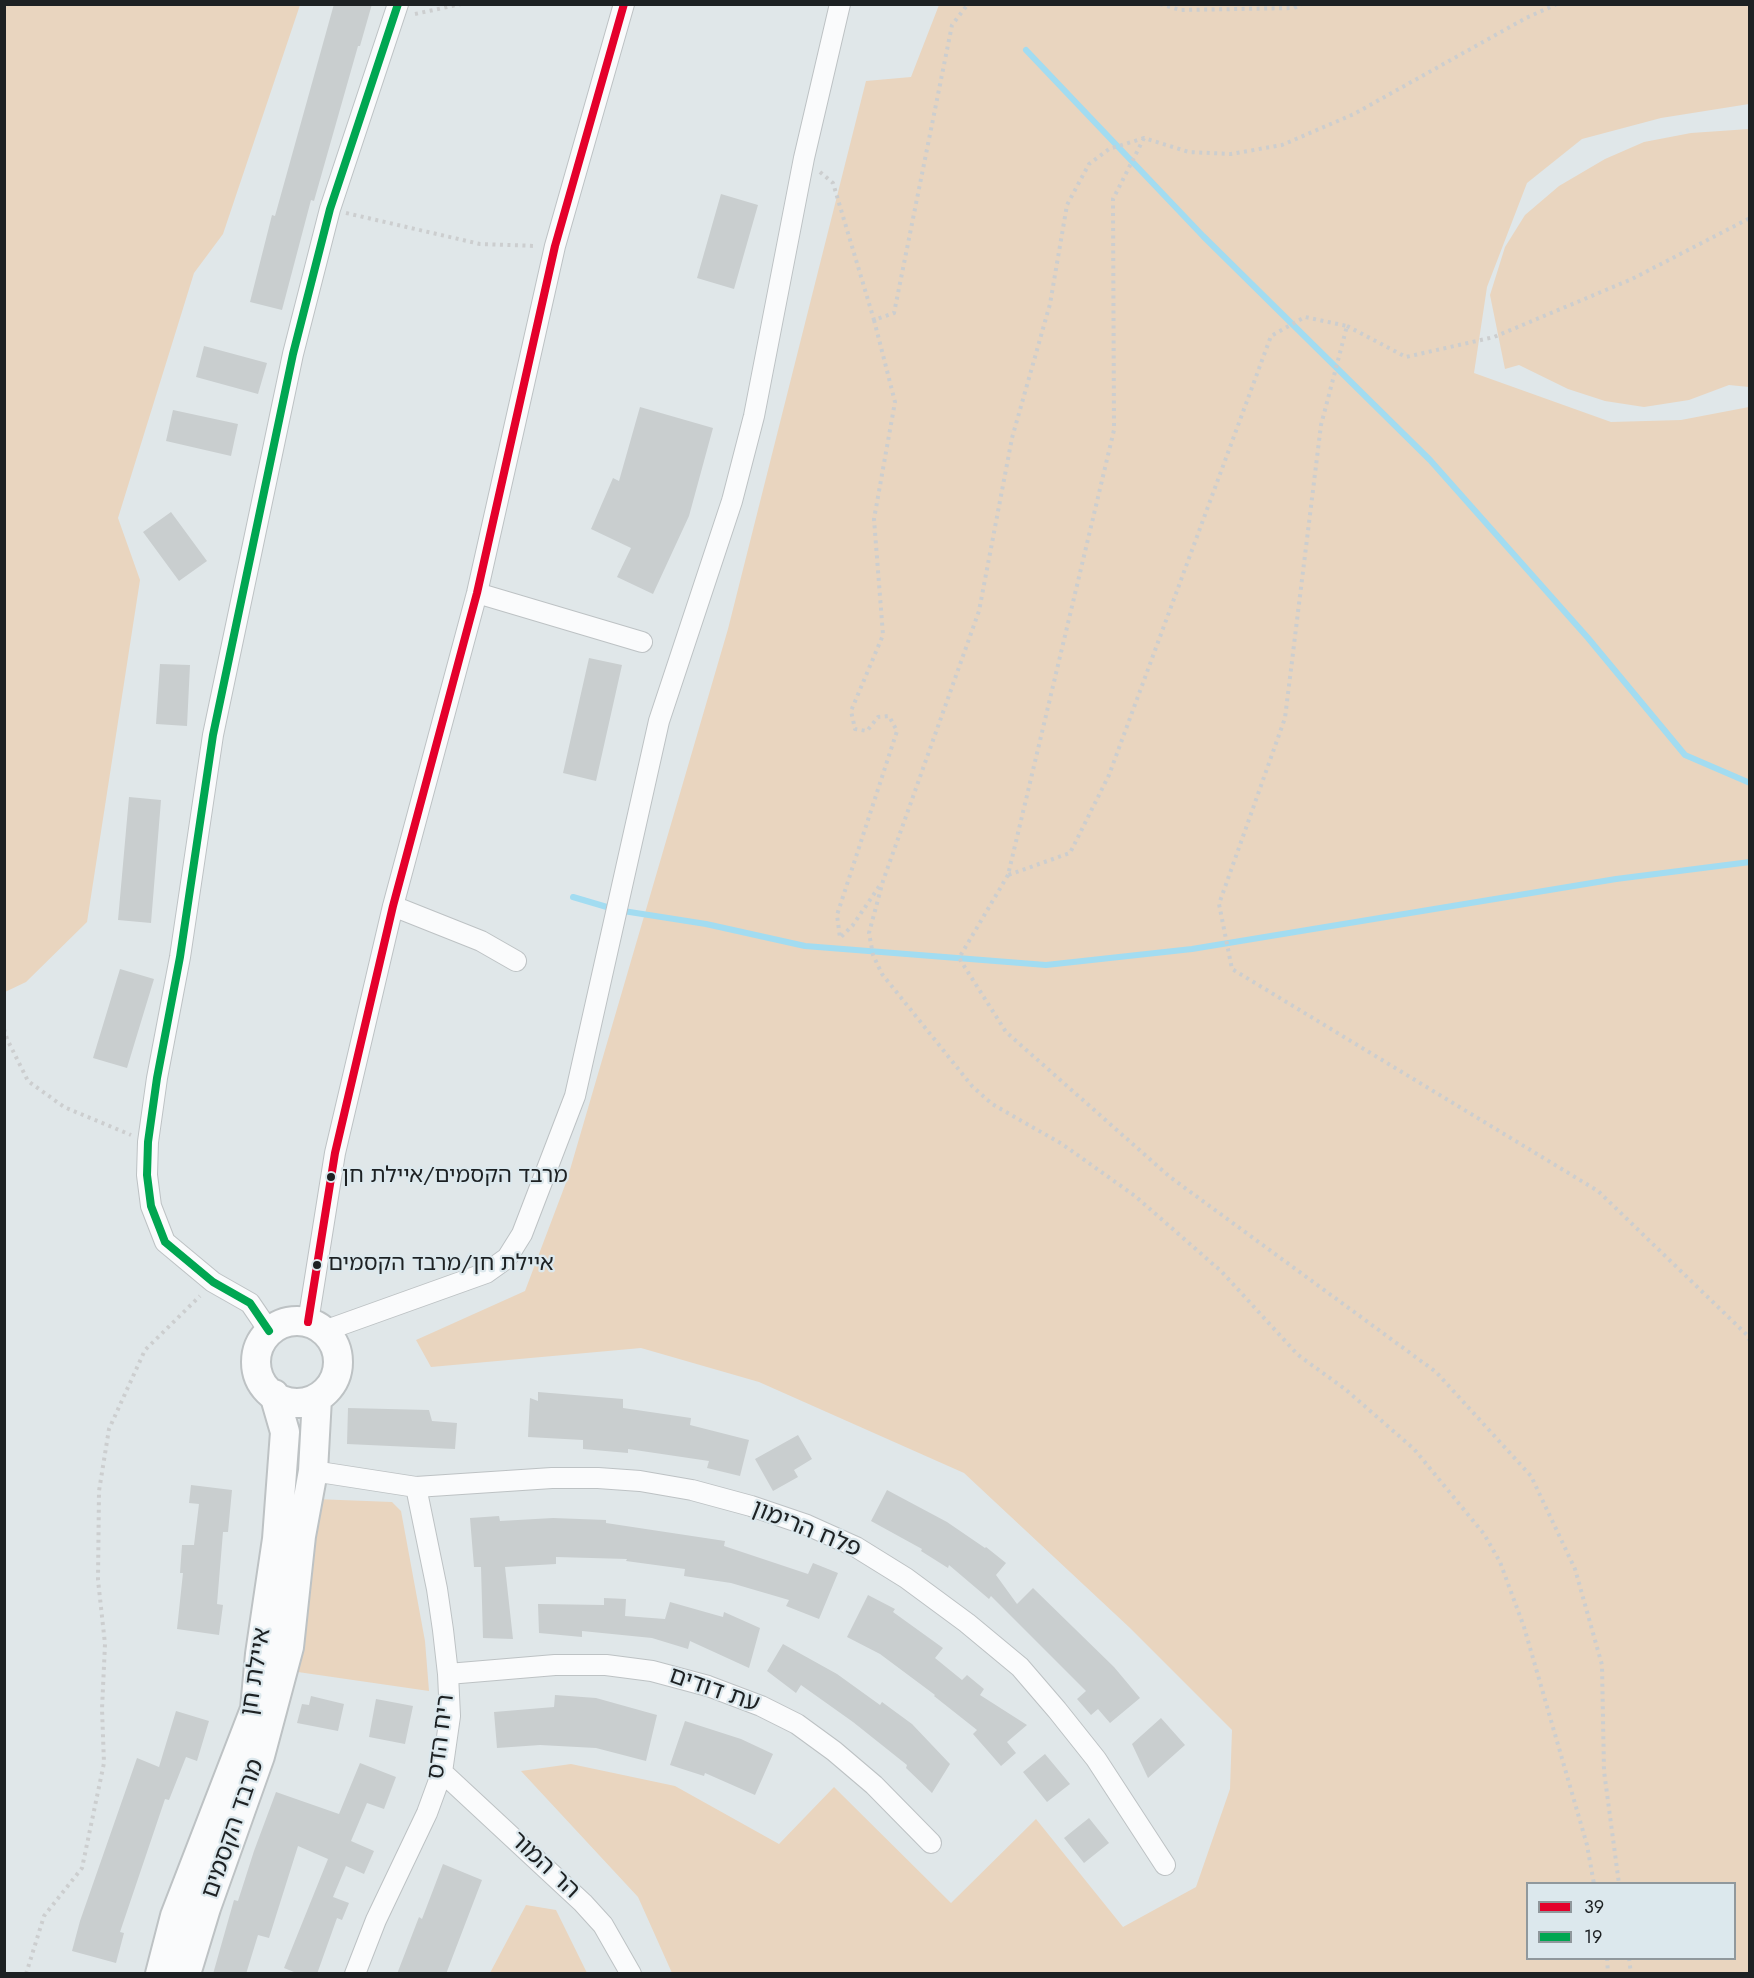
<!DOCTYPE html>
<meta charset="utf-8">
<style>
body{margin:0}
#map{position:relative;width:1754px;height:1978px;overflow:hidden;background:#e0e7e9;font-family:Jost,sans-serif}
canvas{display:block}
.frame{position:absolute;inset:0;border:6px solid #1d2123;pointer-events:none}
.legend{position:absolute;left:1526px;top:1882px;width:210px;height:78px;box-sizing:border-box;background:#dce8ed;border:2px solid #90989c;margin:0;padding:8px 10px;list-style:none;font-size:18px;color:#1d2123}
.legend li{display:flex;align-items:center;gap:12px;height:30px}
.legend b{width:30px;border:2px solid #90989c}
</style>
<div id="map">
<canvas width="1754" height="1978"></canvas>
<div class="frame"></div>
<ul class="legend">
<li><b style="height:8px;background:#e4002b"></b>39</li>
<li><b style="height:8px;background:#00a651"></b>19</li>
</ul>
</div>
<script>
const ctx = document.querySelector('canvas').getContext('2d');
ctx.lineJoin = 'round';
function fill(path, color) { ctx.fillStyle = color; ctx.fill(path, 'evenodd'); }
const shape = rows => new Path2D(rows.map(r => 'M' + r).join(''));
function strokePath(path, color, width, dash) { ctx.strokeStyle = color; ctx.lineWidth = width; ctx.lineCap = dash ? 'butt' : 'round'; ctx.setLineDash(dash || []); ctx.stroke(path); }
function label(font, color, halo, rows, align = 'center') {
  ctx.font = font + ' Jost,"Noto Sans Hebrew",sans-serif'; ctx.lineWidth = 4.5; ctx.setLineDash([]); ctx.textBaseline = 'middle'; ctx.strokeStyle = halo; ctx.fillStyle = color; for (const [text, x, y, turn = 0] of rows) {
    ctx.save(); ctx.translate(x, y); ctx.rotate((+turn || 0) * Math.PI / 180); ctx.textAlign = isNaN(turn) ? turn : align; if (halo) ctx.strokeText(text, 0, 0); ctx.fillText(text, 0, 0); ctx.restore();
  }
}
const green = shape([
 [5,4,300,5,223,234,194,273,118,518,140,580,87,922,26,982,5,992],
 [939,5,1749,5,1749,104,1661,118,1582,139,1527,183,1487,287,1474,373,1611,422,1681,420,1749,407,1749,1973,672,1973,638,1897,521,1771,571,1764,675,1786,779,1844,834,1787,951,1903,1036,1819,1123,1927,1196,1887,1230,1789,1232,1730,1130,1628,964,1473,759,1382,641,1348,431,1367,416,1340,525,1291,567,1180,728,629,866,81,911,77],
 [1528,1884,1734,1884,1734,1958,1528,1958],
 [1749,129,1749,387,1729,385,1689,400,1644,407,1605,401,1568,389,1519,365,1505,369,1490,295,1505,247,1525,215,1559,186,1605,159,1644,142,1691,133],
 [315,1499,392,1502,401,1511,425,1641,429,1691,291,1671],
 [526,1905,556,1910,587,1973,490,1973]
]);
const stream = shape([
 [1026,50,1203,236,1430,460,1588,638,1685,755,1750,783],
 [573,897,617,910,706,924,805,946,1046,965,1192,949,1616,879,1750,862]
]);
const building = shape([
 [334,4,372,4,360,46,358,46,314,201,311,200,282,310,250,302,272,215,275,216],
 [721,194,758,205,734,289,697,278],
 [204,346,267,363,258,394,196,377],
 [640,407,713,428,689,516,653,594,617,577,631,548,591,529,613,478,619,481],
 [173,410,238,424,231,456,166,441],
 [171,512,207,561,179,581,143,532],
 [589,658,622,665,596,781,563,773],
 [160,664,190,665,187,726,156,724],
 [129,797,161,800,151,923,118,920],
 [120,969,154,979,127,1068,93,1058],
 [538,1392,623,1399,623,1408,691,1418,690,1425,749,1440,740,1476,707,1468,709,1461,628,1449,628,1453,583,1449,583,1440,528,1437,530,1398,538,1401],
 [348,1408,429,1410,432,1421,457,1423,455,1449,347,1444],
 [798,1435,812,1459,794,1470,798,1477,773,1491,755,1459],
 [191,1485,232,1490,228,1532,223,1532,217,1604,223,1605,219,1635,177,1629,183,1573,180,1573,182,1545,194,1545,199,1504,189,1503],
 [887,1490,947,1522,985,1548,986,1547,1006,1563,996,1575,1017,1604,1033,1588,1114,1667,1140,1698,1110,1723,1098,1709,1091,1715,1077,1699,1086,1691,991,1596,989,1599,949,1565,948,1568,921,1551,922,1549,871,1521],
 [499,1516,500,1521,553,1518,606,1520,606,1523,725,1541,724,1546,808,1574,813,1563,838,1573,819,1619,786,1606,789,1600,731,1583,684,1576,685,1569,626,1561,627,1559,556,1557,556,1564,505,1567,513,1639,483,1638,481,1567,474,1567,470,1518],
 [868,1595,895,1609,893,1612,943,1648,935,1658,962,1680,967,1675,984,1689,980,1695,1027,1725,1007,1742,1016,1753,1001,1766,973,1734,977,1730,934,1696,935,1695,880,1654,847,1637],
 [604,1598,626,1599,625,1616,665,1619,670,1602,723,1617,724,1612,760,1628,749,1668,690,1641,688,1649,652,1638,582,1631,582,1637,539,1633,538,1604,604,1605],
 [783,1644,837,1674,880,1705,882,1702,912,1724,950,1764,932,1793,906,1768,907,1765,853,1722,801,1685,796,1693,767,1671],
 [555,1695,596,1698,657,1715,646,1761,596,1748,540,1745,497,1748,494,1712,554,1707],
 [311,1696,344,1704,338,1731,297,1723,302,1704,309,1705],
 [376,1699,413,1706,405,1744,369,1737],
 [176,1711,209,1721,197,1761,186,1757,169,1800,165,1799,120,1932,124,1933,116,1963,72,1951,80,1921,137,1758,159,1767],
 [1161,1718,1185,1745,1148,1778,1132,1744],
 [685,1721,741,1739,773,1754,755,1795,705,1773,704,1776,670,1765],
 [1045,1754,1070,1784,1047,1802,1023,1772],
 [360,1763,396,1777,384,1809,367,1803,351,1841,374,1851,364,1874,346,1866,333,1897,349,1903,342,1920,337,1918,317,1974,299,1974,284,1968,328,1859,298,1846,269,1938,258,1935,246,1974,213,1974,234,1900,238,1901,254,1851,276,1792,339,1814],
 [1089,1818,1109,1843,1084,1863,1064,1838],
 [443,1864,482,1880,446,1974,397,1974,419,1917,422,1919]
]);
const path = shape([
 [1160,4,1180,10,1294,8,1302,4],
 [1557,4,1526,18,1354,114,1282,145,1231,154,1189,152,1144,138,1109,149,1089,164,1067,205,1050,304,1012,438,979,611,883,881,869,933,873,955,882,974,972,1086,992,1104,1062,1144,1135,1196,1222,1272,1298,1355,1345,1389,1414,1449,1484,1534,1500,1562,1524,1627,1587,1845,1594,1884],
 [415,14,461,4],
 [1144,138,1113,199,1114,430,1008,875,1070,853,1109,775,1271,336,1305,317,1347,326,1321,425,1285,718,1219,904,1232,969,1598,1191,1747,1335,1750,1341],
 [820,172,833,183,874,320,894,313,952,25,968,4],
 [346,213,480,244,536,246],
 [874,320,895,402,874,519,883,635,851,711,855,729,867,731,878,717,889,716,897,731,837,915,840,938,853,925,880,885],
 [1347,326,1406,357,1494,337,1632,279,1750,218],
 [1008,875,959,958,1006,1032,1170,1177,1436,1372,1531,1476,1575,1569,1602,1665,1604,1771,1619,1884],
 [4,1029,7,1039,28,1081,64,1107,131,1135],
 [1607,1958,1608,1974],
 [1629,1958,1631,1974],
 [26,1974,44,1916,82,1868,104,1763,102,1709,105,1644,98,1580,99,1491,109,1429,145,1350,200,1296]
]);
const street = shape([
 [477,593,642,642],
 [393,906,481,941,516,961],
 [308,1322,335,1153,393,906,477,593,555,246,624,4],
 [269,1331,250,1303,213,1282,165,1242,151,1206,147,1175,148,1142,157,1078,180,957,213,735,293,354,330,209,398,4],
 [324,1331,486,1273,507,1258,522,1234,575,1096,659,721,732,501,754,416,804,158,840,4],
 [313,1471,416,1487,552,1478,598,1478,640,1481,692,1490,751,1506,807,1525,856,1547,906,1578,967,1623,1020,1667,1057,1710,1096,1759,1165,1865],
 [448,1674,555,1665,606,1665,652,1671,708,1686,761,1706,797,1724,834,1751,874,1785,931,1843],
 [442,1772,583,1903,603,1925,631,1974],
 [355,1974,376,1920,427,1813,442,1772,450,1716,448,1674,443,1630,437,1589,416,1487]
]);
const secondary = shape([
 '256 1362a41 41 0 1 1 82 0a41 41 0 1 1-82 0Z',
 [160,1974,175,1916,255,1709,260,1654,277,1539,285,1432,274,1394],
 [186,1974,206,1908,260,1756,289,1647,301,1536,313,1471,317,1398]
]);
const bus1 = shape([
 [308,1322,335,1153,393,906,477,593,555,246,624,4]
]);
const bus2 = shape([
 [269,1331,250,1303,213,1282,165,1242,151,1206,147,1175,148,1142,157,1078,180,957,213,735,293,354,330,209,398,4]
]);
const markers = [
 [331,1177,5,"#1d2123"],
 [317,1265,5,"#1d2123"]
];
const busNames = [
 ["מרבד הקסמים/איילת חן",342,1177],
 ["איילת חן/מרבד הקסמים",328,1265]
];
const streetNames = [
 ["פלח הרימון",806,1530,22],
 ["איילת חן",257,1672,-81],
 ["עת דודים",714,1691,19],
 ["ריח הדס",442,1737,-83],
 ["מרבד הקסמים",234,1829,-71],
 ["הר המור",544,1866,43]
];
fill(green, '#e9d5bf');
strokePath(stream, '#a2dcf1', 6);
fill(building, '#c9cecf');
strokePath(street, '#bdc2c4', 22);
strokePath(secondary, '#bdc2c4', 32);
strokePath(path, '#cccecf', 4, [3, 4.5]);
strokePath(street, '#fafbfc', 20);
strokePath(secondary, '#fafbfc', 28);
strokePath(bus1, '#e4002b', 8);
strokePath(bus2, '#00a651', 8);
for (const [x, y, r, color] of markers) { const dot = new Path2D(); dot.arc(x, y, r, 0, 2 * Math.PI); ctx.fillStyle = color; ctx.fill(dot); strokePath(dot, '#dce8ed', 2); }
label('22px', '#1d2123', '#dce8ed', busNames, 'left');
label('24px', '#1d2123', '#dce8ed', streetNames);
</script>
